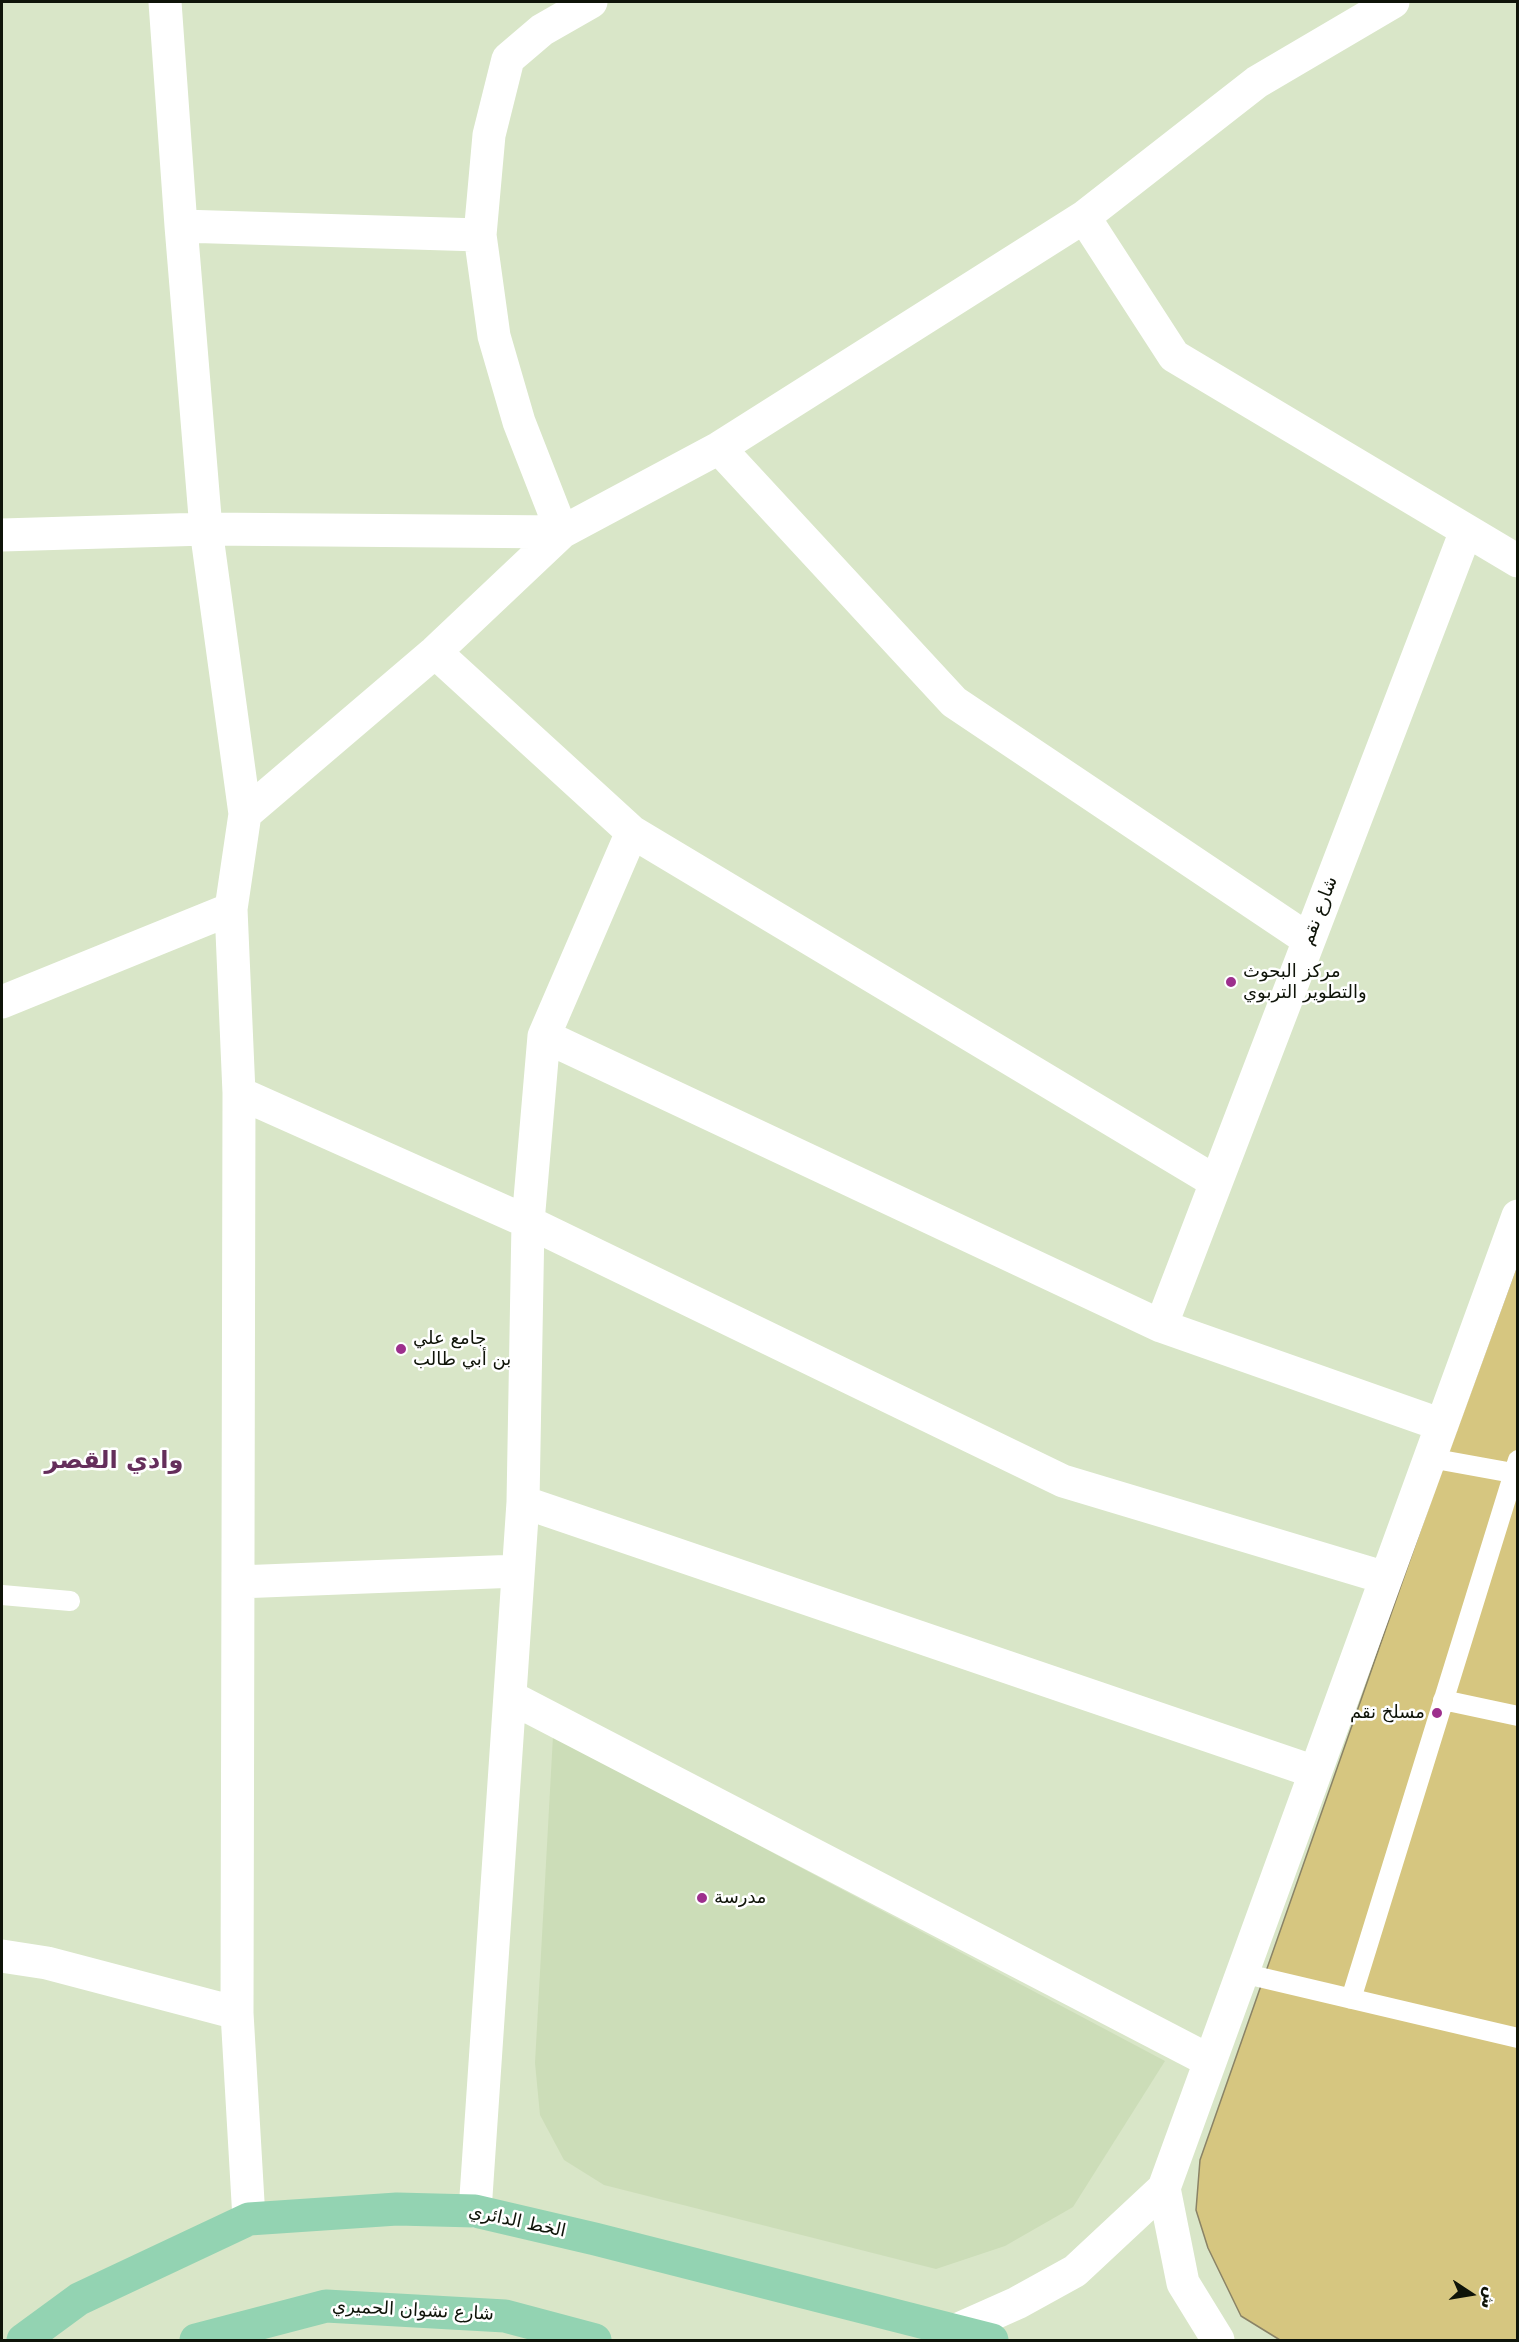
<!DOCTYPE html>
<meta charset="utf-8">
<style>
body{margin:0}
#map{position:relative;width:1519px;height:2342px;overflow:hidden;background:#d9e6c8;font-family:"DejaVu Sans",Cairo,sans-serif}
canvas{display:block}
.frame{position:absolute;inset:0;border:3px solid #0f1409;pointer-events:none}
.north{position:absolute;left:1441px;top:2264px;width:60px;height:60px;-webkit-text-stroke:4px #fff;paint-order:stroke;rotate:102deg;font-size:16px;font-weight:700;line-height:24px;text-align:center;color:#0f1409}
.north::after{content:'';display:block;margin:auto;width:21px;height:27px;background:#0f1409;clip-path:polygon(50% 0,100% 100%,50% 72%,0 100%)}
</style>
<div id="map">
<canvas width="1519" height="2342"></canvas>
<div class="frame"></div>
<div class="north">ش</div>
</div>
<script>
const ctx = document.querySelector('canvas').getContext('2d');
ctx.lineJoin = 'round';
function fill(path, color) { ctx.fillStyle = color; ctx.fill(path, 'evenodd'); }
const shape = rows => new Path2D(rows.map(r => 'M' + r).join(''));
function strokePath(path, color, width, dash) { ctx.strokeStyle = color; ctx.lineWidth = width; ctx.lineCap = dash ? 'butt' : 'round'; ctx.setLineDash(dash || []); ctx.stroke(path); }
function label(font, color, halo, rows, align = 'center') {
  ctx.font = font + ' "DejaVu Sans",Cairo,sans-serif'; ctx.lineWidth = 5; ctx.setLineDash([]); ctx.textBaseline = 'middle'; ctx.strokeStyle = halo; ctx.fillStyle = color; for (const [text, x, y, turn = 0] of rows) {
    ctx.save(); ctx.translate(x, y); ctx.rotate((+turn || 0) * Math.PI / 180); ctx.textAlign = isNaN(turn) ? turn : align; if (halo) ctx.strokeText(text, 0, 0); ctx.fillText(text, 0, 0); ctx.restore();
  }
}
const built = shape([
 [553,1736,1165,2061,1073,2207,1005,2246,936,2269,604,2185,564,2160,540,2115,535,2063]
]);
const building = shape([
 [1518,1262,1518,2340,1280,2340,1241,2316,1208,2248,1196,2210,1200,2160,1434,1491,1518,1262]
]);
const service = shape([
 [1430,1458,1518,1474],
 [2,1595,70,1601],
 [1443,1700,1518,1716],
 [1242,1973,1518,2038],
 [1351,1999,1518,1460]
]);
const minor = shape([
 [165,2,181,226,206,529,245,814,231,909,239,1093,237,2013,249,2219],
 [1084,217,1174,356,1518,561],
 [181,226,480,235],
 [719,448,954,702,1309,940],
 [2,535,206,529,562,532,719,448,1084,217,1257,82,1393,2],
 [435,652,632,832,1216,1182],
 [245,814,435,652,562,532,519,422,494,336,480,235,489,135,508,59,542,30,591,2],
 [2,1002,231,909],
 [544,1036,1161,1326,1442,1425],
 [239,1093,528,1222,1063,1481,1386,1578],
 [1161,1326,1466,531],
 [523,1502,1315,1772],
 [238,1582,518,1571],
 [510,1697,1210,2061],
 [2,1956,47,1963,237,2013],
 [1164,2188,1183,2283,1218,2340],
 [475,2211,523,1502,528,1222,544,1036,632,832],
 [954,2331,1017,2303,1075,2271,1164,2188,1518,1216]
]);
const primary = shape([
 [23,2340,79,2299,249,2219,397,2209,475,2211,595,2239,992,2340],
 [196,2340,326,2306,505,2316,595,2340]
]);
const markers = [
 [1231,982,6,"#9d2f8d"],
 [401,1349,6,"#9d2f8d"],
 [1437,1713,6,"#9d2f8d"],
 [702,1898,6,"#9d2f8d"]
];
const streetNames = [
 ["شارع نقم",1320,911,-69],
 ["الخط الدائري",517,2222,12],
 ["شارع نشوان الحميري",413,2311,3]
];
const poiNames = [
 ["مركز البحوث",1243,972],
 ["والتطوير التربوي",1243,993],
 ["جامع علي",413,1339],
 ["بن أبي طالب",413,1360],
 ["مسلخ نقم",1425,1713,"right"],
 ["مدرسة",714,1898]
];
const districtNames = [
 ["وادي القصر",114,1462]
];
fill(built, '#ccddb8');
fill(building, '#d6c680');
strokePath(building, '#8a8366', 1.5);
strokePath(service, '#fff', 20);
strokePath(minor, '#fff', 33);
strokePath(primary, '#93d3b2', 33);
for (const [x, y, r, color] of markers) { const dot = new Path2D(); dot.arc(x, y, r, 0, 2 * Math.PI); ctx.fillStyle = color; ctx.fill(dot); strokePath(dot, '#fff', 2); }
label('18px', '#0f1409', '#fff', streetNames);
label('18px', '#0f1409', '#fff', poiNames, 'left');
label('bold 24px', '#652e5b', '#fff', districtNames);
</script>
